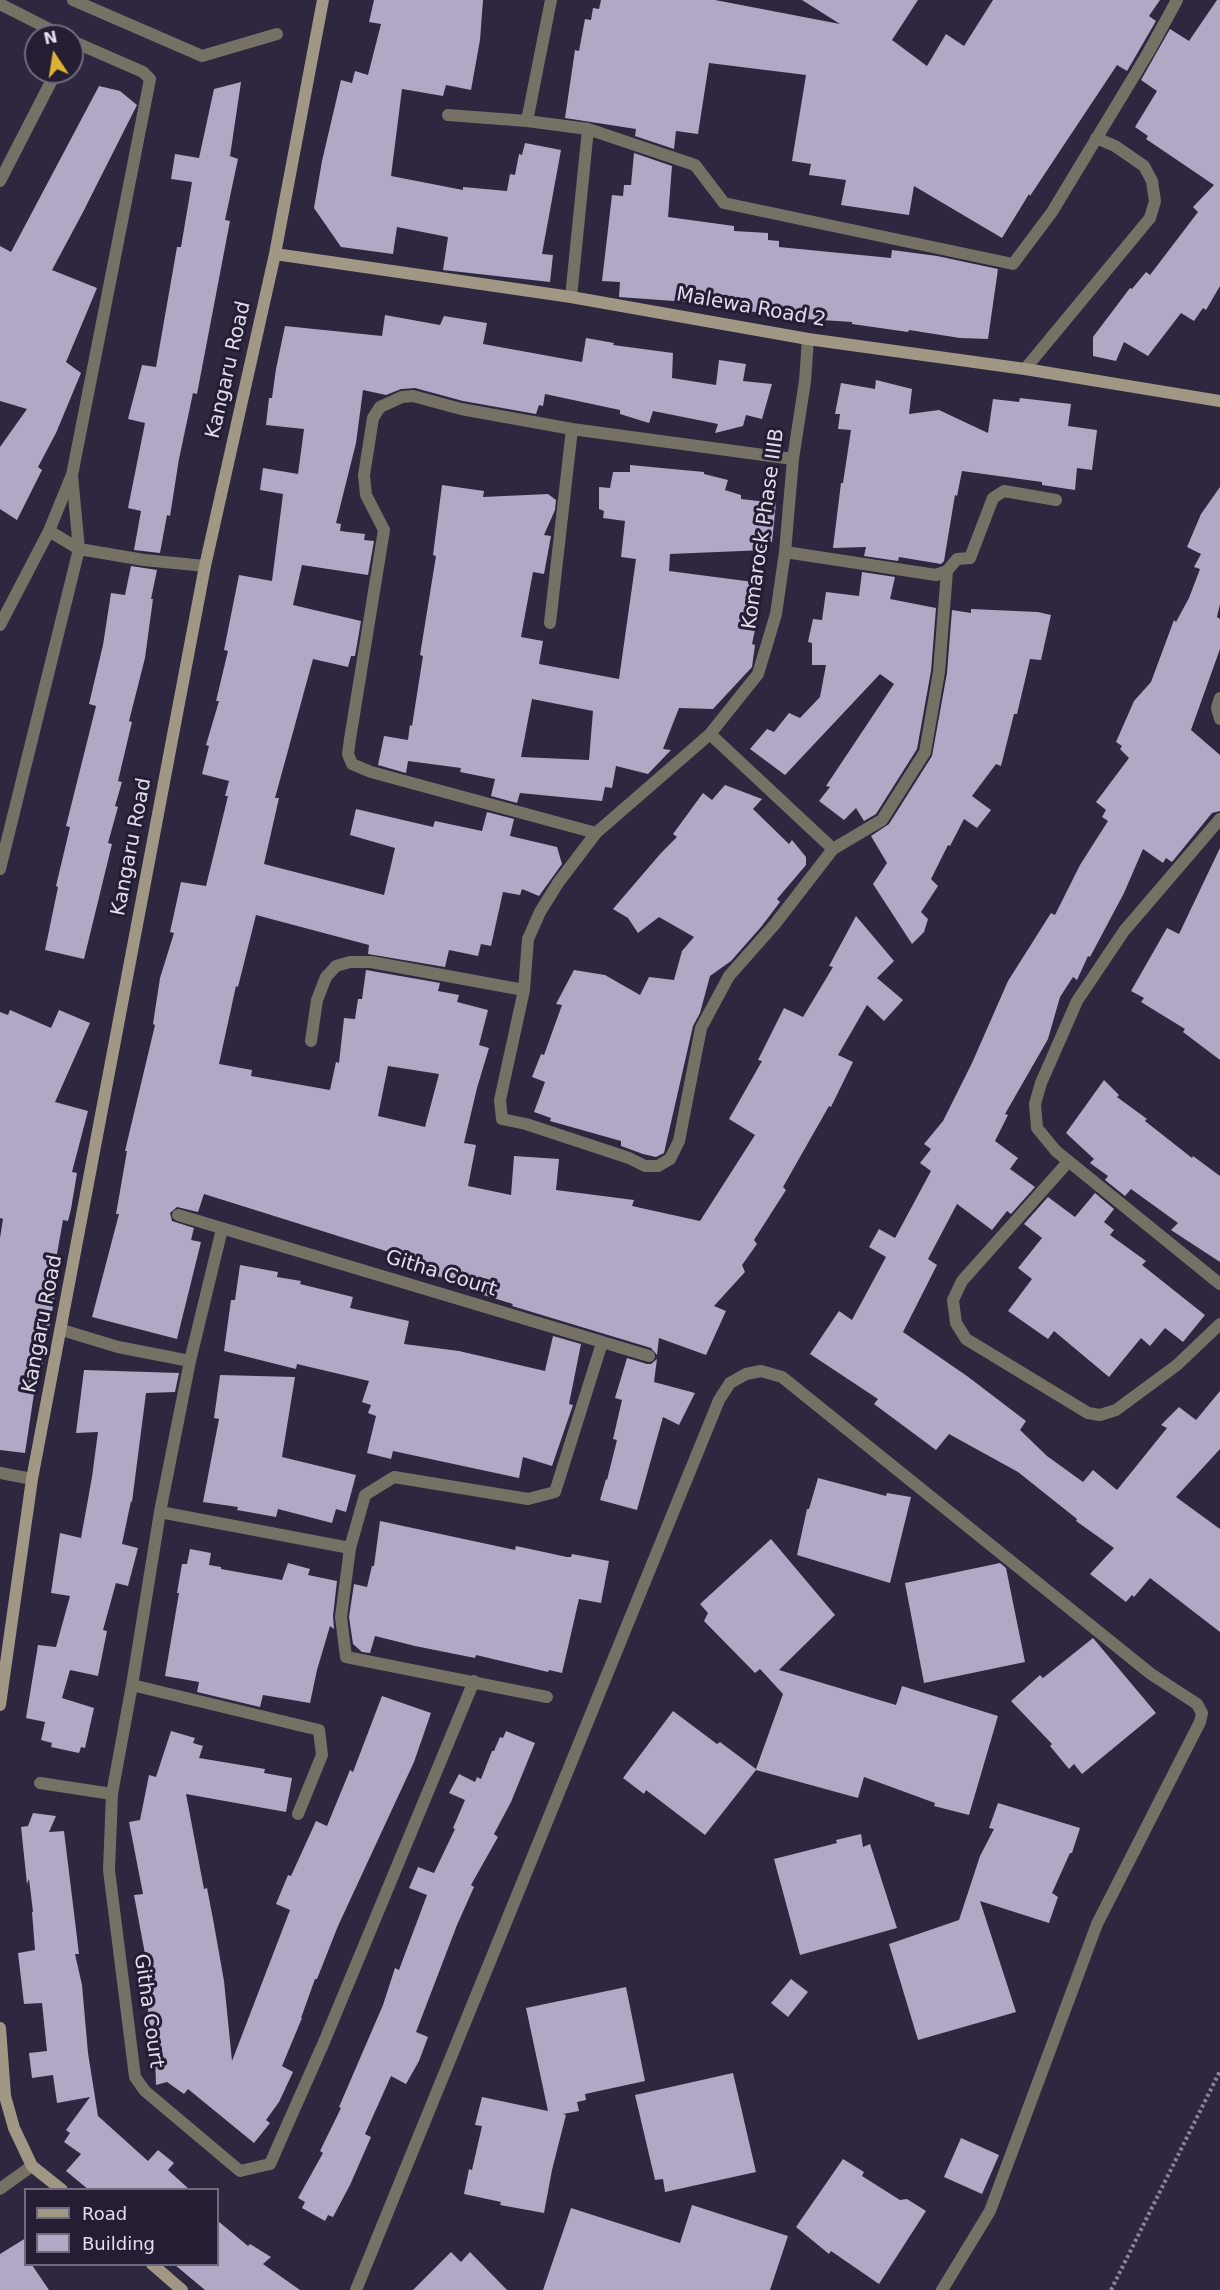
<!DOCTYPE html>
<style>
body{margin:0}
#map{position:relative;width:1220px;height:2290px;overflow:hidden;background:#2e273f;font-family:"DejaVu Sans",sans-serif}
canvas{display:block}
.legend{position:absolute;left:24px;top:2188px;width:195px;height:78px;box-sizing:border-box;background:#251d34;border:2px solid #706a7e;margin:0;padding:8px 10px;list-style:none;font-size:18px;color:#e1dded}
.legend li{display:flex;align-items:center;gap:12px;height:30px}
.legend b{width:30px;border:2px solid #706a7e}
.north{position:absolute;left:24px;top:24px;width:60px;height:60px;box-sizing:border-box;background:#251d34;border:2px solid #706a7e;border-radius:50%;rotate:348deg;font-size:16px;font-weight:700;line-height:24px;text-align:center;color:#e1dded}
.north::after{content:'';display:block;margin:auto;width:21px;height:27px;background:#dcb233;clip-path:polygon(50% 0,100% 100%,50% 72%,0 100%)}
</style>
<div id="map">
<canvas width="1220" height="2290"></canvas>
<ul class="legend">
<li><b style="height:8px;background:#a09885"></b>Road</li>
<li><b style="height:16px;background:#b0a8c5"></b>Building</li>
</ul>
<div class="north">N</div>
</div>
<script>
const ctx = document.querySelector('canvas').getContext('2d');
ctx.lineJoin = 'round';
function fill(path, color) { ctx.fillStyle = color; ctx.fill(path, 'evenodd'); }
const shape = rows => new Path2D(rows.map(r => 'M' + r).join(''));
function strokePath(path, color, width, dash) { ctx.strokeStyle = color; ctx.lineWidth = width; ctx.lineCap = dash ? 'butt' : 'round'; ctx.setLineDash(dash || []); ctx.stroke(path); }
function label(font, color, halo, rows, align = 'center') {
  ctx.font = font + ' "DejaVu Sans",sans-serif'; ctx.lineWidth = 6; ctx.setLineDash([]); ctx.textBaseline = 'middle'; ctx.strokeStyle = halo; ctx.fillStyle = color; for (const [text, x, y, turn = 0] of rows) {
    ctx.save(); ctx.translate(x, y); ctx.rotate((+turn || 0) * Math.PI / 180); ctx.textAlign = isNaN(turn) ? turn : align; if (halo) ctx.strokeText(text, 0, 0); ctx.fillText(text, 0, 0); ctx.restore();
  }
}
const building = shape([
 [374,0,483,0,480,40,471,90,446,85,443,96,402,89,391,176,463,190,463,187,507,191,510,174,515,175,519,154,522,155,525,143,561,150,542,254,553,255,550,282,443,270,448,237,397,227,393,254,341,247,314,208,322,161,341,80,352,83,355,71,368,75,381,24,369,22],
 [601,0,715,0,840,24,802,0,918,0,892,40,927,66,946,34,964,46,993,0,1160,0,1149,16,1156,21,1127,71,1117,65,1030,196,1029,194,1002,238,914,186,909,215,841,205,846,180,809,175,811,164,792,161,806,75,709,63,698,134,676,131,674,149,635,136,636,129,565,118,575,50,579,51,585,19,591,20,593,8,599,9],
 [1217,0,1220,0,1220,286,1206,310,1203,308,1194,321,1181,313,1148,356,1124,342,1116,361,1093,356,1093,337,1130,288,1132,289,1146,272,1150,275,1198,212,1193,207,1214,185,1146,139,1148,136,1135,127,1157,91,1141,80,1170,29,1189,41],
 [241,82,230,156,238,159,225,220,230,221,197,394,193,393,179,459,170,516,167,515,160,553,134,550,141,511,128,508,145,423,128,419,142,365,156,367,177,247,181,247,192,182,171,179,175,154,199,158,214,89],
 [99,86,120,91,137,105,82,214,52,270,97,288,66,362,81,373,56,433,38,467,42,470,17,520,0,509,0,447,27,409,0,401,0,246,11,252],
 [634,153,672,166,668,217,734,226,734,231,768,233,768,240,779,241,779,247,891,258,892,250,937,256,998,269,988,339,960,338,909,330,908,332,852,324,852,322,776,317,777,315,702,305,702,303,619,297,620,282,602,281,612,195,623,196,624,185,631,185],
 [385,315,440,325,444,316,487,323,483,344,582,362,586,338,614,343,613,345,673,353,672,378,716,385,719,360,746,364,743,381,772,384,762,419,746,415,743,426,715,433,718,424,653,411,649,423,620,414,620,410,545,394,543,406,539,405,536,414,463,401,415,388,401,389,386,395,363,390,356,443,336,523,341,524,340,531,365,534,364,540,374,541,368,575,302,565,293,605,361,621,355,656,351,656,348,667,313,659,275,798,279,798,264,864,384,895,395,848,350,835,356,809,433,827,435,821,482,831,487,812,514,819,510,836,557,847,562,864,539,896,522,889,520,895,503,892,491,946,481,944,478,956,449,950,445,967,368,954,369,945,256,915,238,987,236,986,219,1064,252,1070,251,1076,330,1090,336,1062,339,1063,344,1018,355,1019,358,999,362,999,366,970,440,983,438,991,459,995,457,1002,488,1010,479,1045,489,1048,477,1088,464,1143,476,1145,468,1186,511,1195,514,1156,559,1159,556,1190,634,1200,632,1206,700,1221,755,1135,729,1119,762,1061,758,1060,784,1008,803,1017,833,967,829,966,856,916,894,961,877,978,903,1000,884,1021,867,1005,838,1055,853,1062,831,1107,829,1106,783,1187,786,1190,754,1240,757,1244,742,1265,745,1272,714,1306,726,1311,706,1355,659,1338,657,1355,651,1348,512,1306,513,1304,467,1290,468,1286,418,1270,421,1262,204,1194,198,1212,177,1207,170,1213,172,1221,194,1228,191,1240,201,1242,177,1339,92,1317,119,1214,116,1214,127,1151,125,1151,155,1025,153,1024,160,978,174,933,170,932,181,882,206,886,228,796,225,796,229,781,202,774,209,746,206,745,219,701,216,701,228,651,224,650,239,575,272,581,283,494,260,490,263,468,298,474,304,429,266,425,269,398,272,398,276,369,285,326,382,336],
 [388,1066,439,1074,425,1127,378,1116],
 [876,380,912,389,909,414,939,410,988,433,993,399,1019,402,1020,398,1071,404,1068,426,1097,430,1092,470,1077,468,1075,490,1042,485,1042,482,962,471,957,496,955,495,944,561,941,564,899,557,898,561,864,556,866,547,833,548,841,483,843,483,851,430,838,429,840,414,835,414,841,383,875,389],
 [630,465,704,472,704,474,728,480,725,490,741,495,741,499,776,503,772,542,766,541,765,550,670,554,669,571,761,583,757,611,759,611,752,644,755,645,752,667,713,709,679,708,663,749,671,750,648,774,616,766,612,788,605,787,602,801,520,793,517,803,491,796,495,779,460,772,461,768,408,761,406,773,378,765,384,736,408,740,410,725,412,726,423,656,420,655,436,556,433,555,442,485,484,491,483,497,548,494,556,500,555,510,544,535,551,536,544,574,533,572,521,637,543,641,539,664,619,679,636,559,621,557,625,521,603,518,604,511,599,509,599,487,610,488,613,472,630,472],
 [532,699,593,711,589,760,521,757],
 [1220,487,1220,604,1217,617,1220,619,1220,649,1191,730,1220,755,1220,811,1212,813,1172,862,1166,858,1163,863,1143,849,1124,893,1090,957,1088,956,1077,980,1073,977,1060,997,1048,1039,1005,1114,1008,1115,995,1141,1018,1158,1010,1169,1035,1187,1011,1214,1007,1211,992,1230,957,1204,928,1259,937,1265,903,1332,967,1376,1026,1421,1020,1430,1047,1456,1083,1482,1093,1470,1117,1490,1167,1428,1161,1425,1179,1407,1196,1420,1220,1391,1220,1449,1176,1497,1220,1529,1220,1632,1150,1578,1134,1597,1132,1595,1126,1602,1090,1574,1114,1548,1076,1521,1077,1519,1018,1472,949,1434,936,1450,874,1404,878,1399,810,1354,839,1311,852,1320,886,1257,869,1247,879,1229,895,1238,931,1171,920,1163,931,1149,924,1144,943,1121,972,1063,1008,981,1051,913,1055,915,1080,865,1108,821,1102,817,1106,810,1096,802,1129,758,1120,749,1122,746,1116,742,1134,701,1151,682,1174,620,1176,622,1189,598,1200,569,1194,567,1201,554,1187,547,1201,514],
 [131,566,157,570,151,599,153,599,145,658,129,721,132,722,118,781,122,782,115,806,118,807,108,843,112,844,84,959,45,950,58,887,56,886,70,827,66,826,96,706,89,704,103,645,111,593,125,595],
 [862,572,895,577,890,599,936,608,931,671,917,749,876,814,864,821,856,808,844,820,819,801,830,787,826,786,894,684,880,674,785,775,750,749,767,729,774,732,789,713,800,718,820,697,826,665,812,665,812,643,808,642,813,619,822,620,826,592,859,596],
 [971,609,1038,612,1051,615,1041,660,1030,659,1017,714,1014,714,1001,766,996,764,972,796,991,810,977,828,964,819,950,846,948,845,931,879,938,886,921,912,928,919,924,932,912,944,873,884,887,863,871,836,889,824,932,756,947,673,952,610,971,613],
 [725,785,762,799,753,809,789,844,792,840,806,857,806,865,777,899,780,902,761,927,731,961,710,976,700,1013,693,1026,664,1153,656,1157,643,1154,621,1146,621,1141,550,1121,551,1118,534,1112,545,1082,532,1077,541,1054,544,1055,562,1005,556,1004,574,970,605,975,640,995,649,977,674,980,682,951,694,937,659,917,638,933,628,918,613,909,661,853,677,837,673,834,703,793,712,800],
 [1220,848,1220,1060,1183,1032,1185,1029,1141,1002,1144,998,1131,991,1167,928,1179,934],
 [10,1010,51,1028,59,1010,90,1023,55,1102,88,1111,72,1172,77,1173,71,1209,68,1221,63,1220,52,1282,57,1283,41,1374,37,1374,25,1453,0,1450,0,1238,3,1219,0,1218,0,1012,8,1015],
 [1104,1080,1119,1095,1117,1097,1147,1119,1145,1121,1192,1158,1193,1156,1220,1176,1220,1262,1171,1230,1178,1223,1131,1189,1125,1196,1105,1180,1108,1176,1090,1163,1094,1159,1066,1133],
 [1095,1193,1114,1209,1104,1222,1114,1230,1110,1235,1146,1261,1142,1265,1205,1315,1183,1342,1165,1328,1150,1346,1141,1338,1109,1377,1054,1331,1048,1339,1008,1311,1032,1279,1018,1268,1042,1238,1024,1224,1048,1197,1075,1217],
 [240,1265,278,1272,277,1277,301,1281,300,1284,353,1297,350,1308,409,1321,404,1344,459,1351,545,1371,553,1336,581,1344,569,1404,573,1405,552,1466,523,1457,519,1478,393,1451,391,1459,367,1453,376,1416,368,1413,371,1405,362,1402,369,1381,297,1364,296,1369,224,1351,231,1300,235,1300],
 [627,1358,647,1364,651,1364,657,1359,654,1382,695,1393,679,1425,663,1417,637,1510,600,1500,606,1479,607,1480,617,1440,613,1439,622,1400,615,1398],
 [84,1370,179,1373,175,1392,146,1393,132,1502,131,1501,122,1544,138,1548,128,1586,116,1583,103,1630,107,1631,98,1676,70,1670,62,1698,94,1708,85,1748,81,1747,79,1753,51,1747,52,1743,41,1740,45,1722,26,1718,38,1645,56,1647,70,1596,51,1593,60,1533,81,1538,92,1477,98,1432,76,1433],
 [220,1375,295,1377,282,1457,356,1475,346,1512,336,1509,332,1523,278,1509,276,1517,237,1510,238,1507,203,1502,219,1419,214,1418],
 [818,1478,886,1496,887,1493,911,1497,890,1583,797,1555,807,1509,809,1509],
 [380,1521,515,1550,516,1546,567,1557,571,1557,572,1554,609,1561,601,1603,579,1599,562,1673,549,1670,548,1672,476,1655,475,1658,415,1646,375,1636,370,1653,362,1652,353,1644,349,1617,354,1584,367,1587,372,1566,374,1566],
 [771,1539,835,1615,779,1670,896,1705,902,1686,998,1716,969,1815,934,1806,935,1803,864,1777,858,1798,756,1770,705,1835,646,1790,644,1794,623,1778,673,1711,717,1744,720,1742,756,1769,783,1694,760,1669,755,1673,704,1621,708,1613,700,1604],
 [190,1549,211,1553,209,1565,221,1567,221,1569,282,1580,288,1563,310,1569,308,1575,337,1581,333,1616,334,1629,330,1626,317,1670,310,1703,263,1695,260,1707,197,1692,199,1682,165,1676,179,1593,177,1593,182,1564,187,1564],
 [1000,1563,1006,1568,1025,1662,924,1683,905,1583],
 [1093,1638,1156,1713,1082,1774,1074,1764,1069,1769,1050,1746,1052,1744,1011,1701,1040,1675,1043,1678],
 [382,1696,431,1713,414,1762,338,1926,317,1979,315,1979,301,2018,302,2018,282,2066,293,2072,279,2102,266,2120,270,2123,254,2143,188,2089,184,2094,167,2082,156,2085,155,2056,149,2020,145,1981,150,1981,134,1895,143,1894,129,1822,140,1820,149,1775,156,1777,171,1731,195,1738,193,1743,203,1746,199,1758,265,1769,264,1773,292,1778,286,1812,186,1794,204,1889,207,1888,213,1919,224,1981,232,2061,290,1910,276,1904,288,1875,291,1876,316,1821,327,1826,350,1770,353,1772],
 [506,1731,535,1743,511,1802,494,1834,498,1837,471,1885,474,1887,457,1925,416,2032,428,2037,419,2061,406,2084,391,2076,365,2134,371,2137,350,2185,333,2217,328,2215,325,2221,302,2208,305,2202,298,2198,323,2153,320,2151,341,2108,339,2107,383,2005,395,1968,399,1970,427,1895,409,1888,418,1867,434,1873,455,1829,453,1828,465,1800,449,1793,459,1774,475,1782,477,1777,481,1779,492,1751,494,1751,500,1737,503,1738],
 [998,1803,1080,1828,1072,1853,1070,1853,1052,1893,1058,1897,1049,1923,980,1901,1016,2012,918,2040,889,1944,959,1920,980,1856,994,1829,989,1828],
 [33,1813,56,1816,49,1832,64,1831,79,1954,75,1954,82,1985,88,2053,98,2116,148,2161,158,2150,174,2163,168,2170,190,2190,89,2190,66,2171,81,2154,64,2142,70,2133,66,2130,90,2097,57,2103,53,2075,32,2078,29,2053,47,2051,42,2003,24,2004,18,1953,35,1950,32,1912,33,1912,29,1879,27,1884,21,1827,28,1826],
 [861,1834,863,1847,870,1844,897,1928,800,1955,774,1859,837,1843,836,1840],
 [791,1979,808,1992,788,2017,771,2003],
 [626,1987,645,2081,585,2094,586,2100,577,2102,579,2111,563,2114,566,2115,552,2170,544,2213,500,2205,501,2202,464,2194,469,2169,472,2170,482,2126,475,2125,482,2097,548,2111,526,2008],
 [733,2073,756,2172,665,2192,663,2179,655,2180,635,2095],
 [961,2138,999,2155,982,2194,944,2177],
 [843,2159,864,2172,862,2176,900,2200,907,2199,926,2211,879,2284,831,2251,829,2254,796,2227],
 [692,2205,788,2236,770,2290,543,2290,571,2208,680,2243],
 [218,2221,248,2246,250,2244,271,2257,263,2264,300,2290,205,2290,175,2265,218,2265],
 [26,2238,26,2265,32,2265,49,2290,0,2290,0,2254],
 [451,2252,461,2262,470,2252,507,2290,413,2290]
]);
const path = shape([
 [1111,2290,1220,2071]
]);
const lane = shape([
 [73,0,202,56,277,34]
]);
const street = shape([
 [551,0,527,121,588,129,571,297],
 [0,4,63,36],
 [448,115,527,121],
 [588,129,695,165,724,203,1013,264,1052,212,1148,53,1177,0],
 [0,181,56,72],
 [808,339,805,381,793,459,785,552,776,614,758,674,710,734,596,833,558,883,540,912,528,939,524,990,500,1100,502,1119,526,1124,629,1158,645,1166,658,1166,670,1159,679,1141,701,1028,729,976,775,924,833,849,882,820,925,752,939,672,947,571],
 [1025,369,1150,218,1155,201,1152,181,1144,166,1115,146,1096,138],
 [49,531,79,549,144,560,205,566],
 [785,552,936,575,947,571,957,559,970,558,993,498,1004,491,1056,500],
 [550,623,572,429],
 [0,625,49,531,71,477],
 [1220,698,1217,708,1220,719],
 [710,734,833,849],
 [1220,819,1124,931,1077,1001,1041,1083,1035,1104,1037,1128,1056,1151,1220,1284],
 [596,833,371,772,352,764,348,754,350,739,384,530,366,495,364,475,373,418,380,407,402,397,413,396,461,409,572,429,793,459],
 [0,869,79,549,72,475,150,79,143,72,72,41],
 [311,1041,317,1000,326,977,336,966,350,962,371,962,524,990],
 [1068,1162,962,1281,953,1300,956,1323,966,1339,1088,1413,1100,1415,1116,1410,1177,1365,1220,1324],
 [178,1215,649,1356],
 [222,1229,190,1361,160,1512,132,1685,112,1794,109,1870,135,2077,145,2091,240,2171,270,2164,324,2042,474,1681],
 [62,1330,118,1347,190,1361],
 [0,1473,32,1479],
 [160,1512,350,1548],
 [132,1685,319,1730,322,1755,298,1814],
 [547,1697,346,1657,341,1617,350,1548,365,1495,394,1477,528,1499,555,1492,602,1343],
 [40,1783,112,1794],
 [0,2189,32,2166],
 [356,2290,719,1400,730,1383,746,1374,761,1371,782,1377,1151,1674,1197,1704,1202,1713,1200,1722,1097,1924,990,2211,942,2290]
]);
const secondary = shape([
 [275,254,571,297,808,339,1025,369,1220,401],
 [0,1705,32,1479,205,566,275,254,323,0],
 [0,2028,5,2096,14,2128,32,2166,62,2190],
 [152,2264,182,2290]
]);
const streetNames = [
 ["Malewa Road 2",751,308,10],
 ["Kangaru Road",229,370,-77],
 ["Komarock Phase IIIB",764,529,-82],
 ["Kangaru Road",132,847,-79],
 ["Githa Court",441,1274,17],
 ["Kangaru Road",43,1324,-79],
 ["Githa Court",148,2011,82]
];
fill(building, '#b0a8c5');
strokePath(path, '#8a8599', 4, [3, 3]);
strokePath(lane, '#767165', 12);
strokePath(street, '#767165', 12);
strokePath(secondary, '#a09885', 12);
label('20px', '#e1dded', '#251d34', streetNames);
</script>
